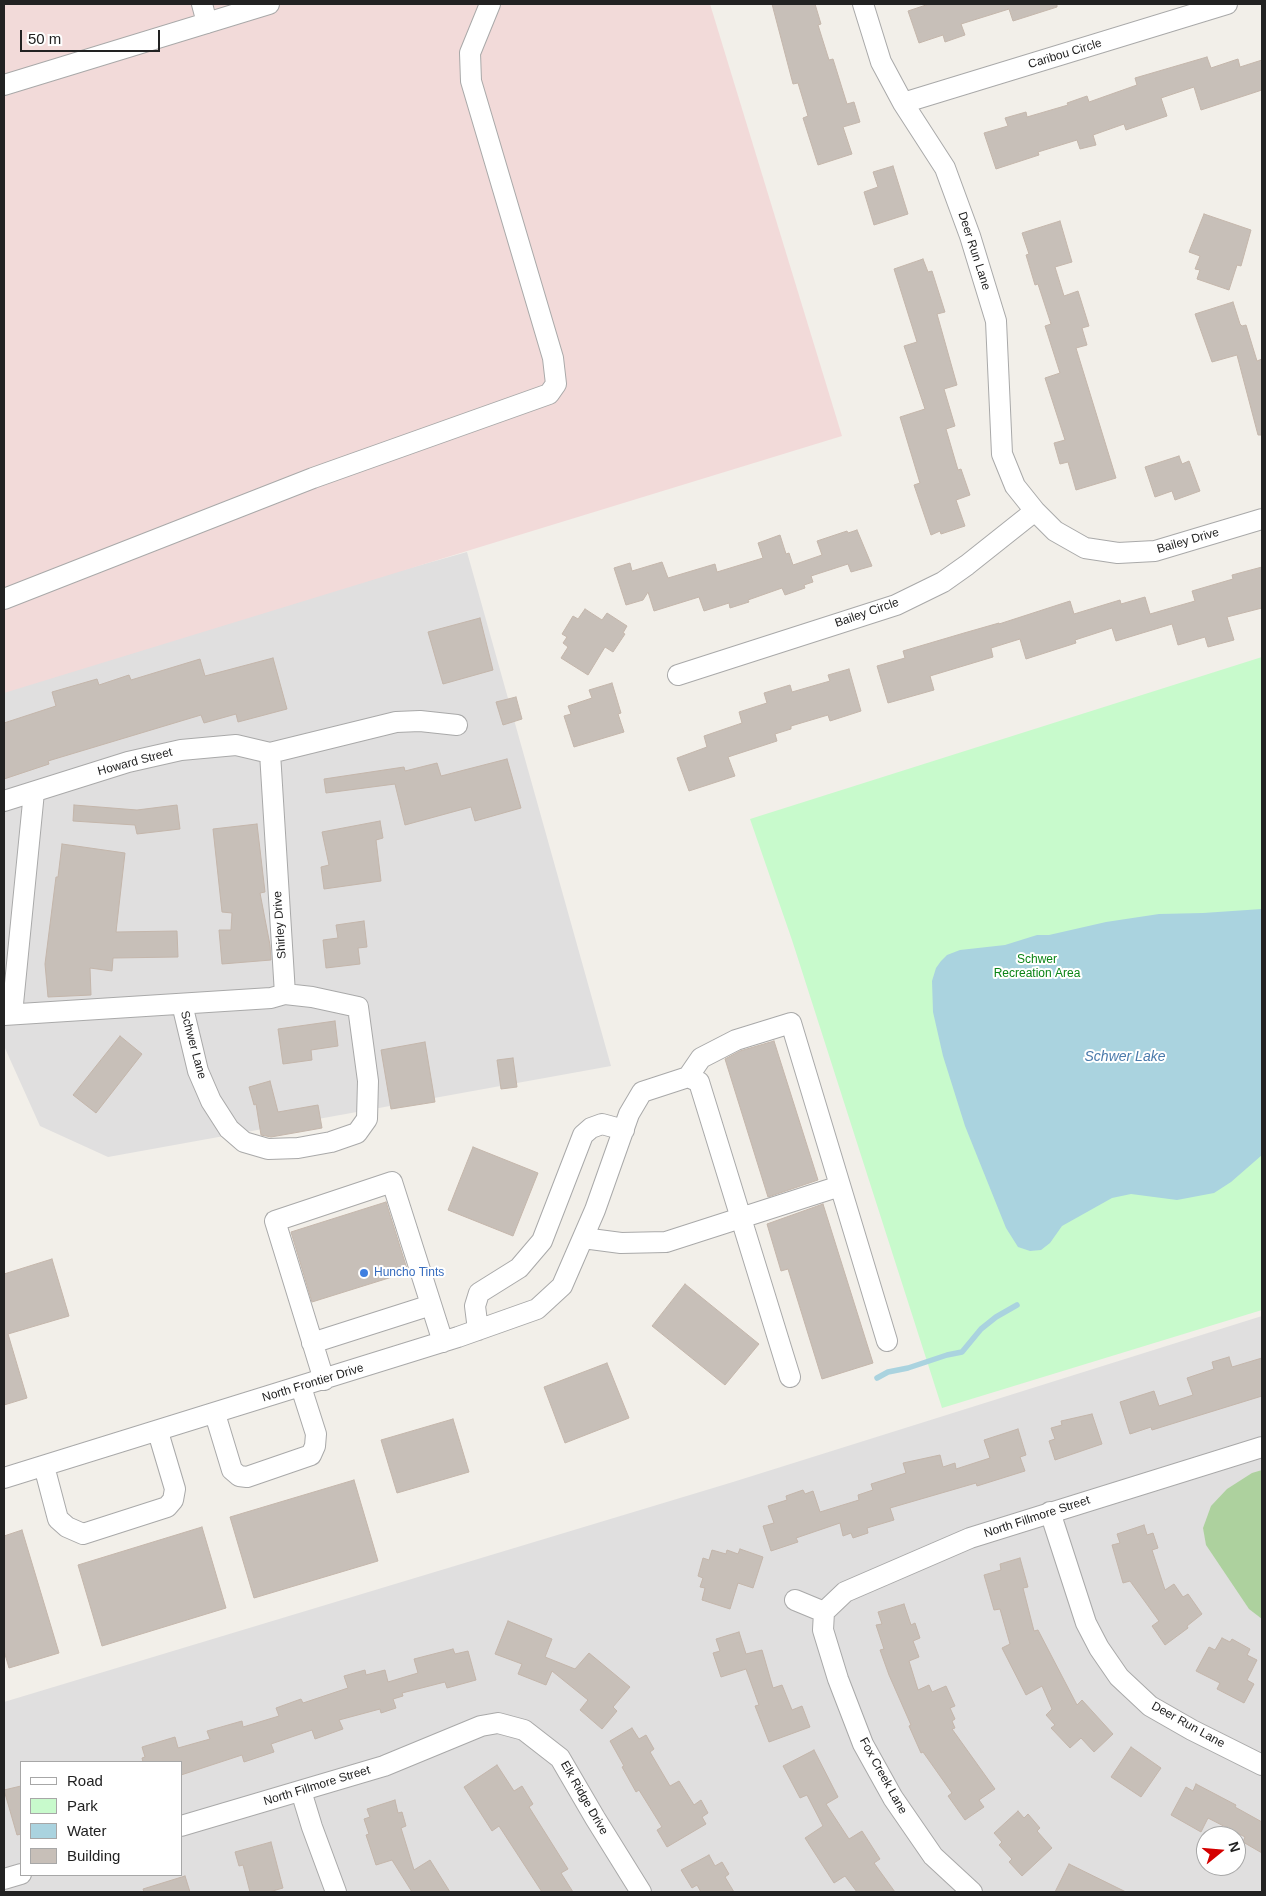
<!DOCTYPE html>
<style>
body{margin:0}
#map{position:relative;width:1266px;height:1896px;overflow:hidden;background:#f2efe9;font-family:Arial,sans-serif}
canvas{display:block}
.frame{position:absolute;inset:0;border:5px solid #222;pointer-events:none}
.legend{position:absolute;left:20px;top:1761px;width:162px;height:115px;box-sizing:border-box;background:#fff;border:1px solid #a7a7a7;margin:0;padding:6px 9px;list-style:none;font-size:15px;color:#222}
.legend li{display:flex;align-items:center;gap:10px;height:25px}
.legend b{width:25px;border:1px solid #a7a7a7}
.north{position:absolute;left:1196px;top:1826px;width:50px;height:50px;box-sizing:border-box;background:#fff;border:1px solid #a7a7a7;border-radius:50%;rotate:73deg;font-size:14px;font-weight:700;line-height:20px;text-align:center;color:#222}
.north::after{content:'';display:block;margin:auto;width:18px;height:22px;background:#d40000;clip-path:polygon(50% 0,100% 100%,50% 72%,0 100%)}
.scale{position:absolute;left:20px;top:30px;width:140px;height:22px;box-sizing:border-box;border:2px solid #222;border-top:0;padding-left:6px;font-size:15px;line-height:18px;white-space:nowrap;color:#222;-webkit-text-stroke:4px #fff;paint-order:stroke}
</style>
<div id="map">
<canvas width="1266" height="1896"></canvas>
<div class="frame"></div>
<ul class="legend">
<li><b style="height:6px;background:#fff"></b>Road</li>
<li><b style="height:14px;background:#c8facc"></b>Park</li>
<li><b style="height:14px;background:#aad3df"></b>Water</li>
<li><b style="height:14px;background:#c7bfb8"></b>Building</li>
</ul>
<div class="north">N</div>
<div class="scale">50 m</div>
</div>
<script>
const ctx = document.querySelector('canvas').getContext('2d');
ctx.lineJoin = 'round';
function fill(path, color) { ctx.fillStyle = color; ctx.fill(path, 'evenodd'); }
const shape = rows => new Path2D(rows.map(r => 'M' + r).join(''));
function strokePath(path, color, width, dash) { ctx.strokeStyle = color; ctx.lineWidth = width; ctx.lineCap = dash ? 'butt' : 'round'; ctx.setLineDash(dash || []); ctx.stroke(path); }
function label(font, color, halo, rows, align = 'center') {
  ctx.font = font + ' Arial,sans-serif'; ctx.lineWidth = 4; ctx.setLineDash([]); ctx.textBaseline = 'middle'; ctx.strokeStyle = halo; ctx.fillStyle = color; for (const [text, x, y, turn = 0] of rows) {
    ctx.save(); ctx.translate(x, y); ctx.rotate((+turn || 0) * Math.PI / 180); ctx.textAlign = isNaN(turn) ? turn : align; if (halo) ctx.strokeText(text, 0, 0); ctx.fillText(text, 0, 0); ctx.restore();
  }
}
const residential = shape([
 [467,552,611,1066,108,1157,40,1126,4,1046,4,682],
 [1262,1316,1262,1892,4,1892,4,1702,733,1482],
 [21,1762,181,1762,181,1875,21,1875],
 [1206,1836,1236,1836,1236,1866,1206,1866]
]);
const commercial = shape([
 [4,4,710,4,842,436,4,693]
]);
const forest = shape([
 [1262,1470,1262,1619,1249,1609,1206,1545,1203,1528,1211,1506,1227,1489,1252,1473]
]);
const park = shape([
 [1262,657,1262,1310,942,1408,792,940,750,819]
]);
const water = shape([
 [1262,909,1262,1155,1231,1182,1214,1193,1177,1200,1131,1194,1112,1198,1062,1226,1050,1243,1041,1250,1030,1251,1018,1247,1006,1228,965,1126,943,1056,933,1012,932,981,936,968,941,961,947,955,960,950,1005,945,1037,935,1049,935,1106,922,1159,914,1203,913]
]);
const stream = shape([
 [877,1378,888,1372,908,1368,947,1355,962,1352,981,1329,996,1317,1017,1305]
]);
const building = shape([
 [772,4,815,4,821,24,818,25,829,60,833,59,847,104,854,102,860,122,843,127,852,154,818,165,803,118,808,116,798,83,793,84,772,4],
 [929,4,1057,4,1057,7,1013,21,1009,9,961,24,965,35,945,42,943,35,919,43,908,11,929,4],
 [1207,57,1211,68,1238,59,1240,67,1262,60,1262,90,1201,110,1194,87,1161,98,1167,116,1126,130,1124,124,1093,135,1096,145,1080,149,1077,140,1038,152,1039,155,996,169,984,133,1008,126,1005,118,1026,112,1027,117,1068,105,1067,103,1087,96,1089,102,1137,85,1135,78,1207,57],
 [893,166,908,214,874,225,864,192,878,187,873,172,893,166],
 [1204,214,1251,230,1241,266,1237,265,1229,290,1197,279,1200,270,1195,269,1200,256,1189,252,1204,214],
 [1060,221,1072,262,1055,267,1064,296,1078,291,1089,326,1082,328,1087,345,1076,348,1116,478,1076,490,1068,462,1060,464,1054,443,1065,440,1045,378,1060,373,1045,326,1051,324,1038,284,1035,285,1026,255,1029,254,1022,233,1060,221],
 [923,259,928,272,932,271,945,312,937,314,957,385,944,389,955,426,946,429,958,470,961,469,970,495,956,500,965,526,941,534,940,531,931,535,914,485,920,483,900,417,925,409,904,346,917,342,894,269,923,259],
 [1233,302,1240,324,1242,326,1246,325,1257,361,1262,359,1262,435,1258,435,1237,355,1212,362,1195,314,1233,302],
 [1179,456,1182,464,1189,461,1200,491,1175,500,1172,491,1155,497,1145,467,1179,456],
 [857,530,872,566,851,572,848,564,811,576,813,582,804,585,805,588,785,595,782,588,748,600,749,602,730,608,729,603,704,611,699,597,654,611,648,592,643,600,626,605,614,568,630,563,632,571,662,562,668,578,715,564,717,572,763,558,758,543,780,535,786,554,789,553,793,565,822,555,817,541,847,531,848,533,857,530],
 [1262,567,1262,608,1227,617,1234,640,1208,647,1205,637,1178,645,1172,624,1116,641,1112,628,1075,640,1076,643,1026,659,1020,639,991,648,993,657,930,676,934,690,888,703,877,666,905,658,903,651,964,633,999,623,999,624,1070,601,1074,614,1120,600,1121,604,1145,597,1150,614,1195,601,1192,591,1233,579,1232,575,1262,567],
 [585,609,602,620,607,613,627,626,623,633,625,634,613,652,605,647,588,675,561,658,568,647,563,643,567,637,562,634,573,616,578,619,585,609],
 [480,618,493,670,443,684,428,632,480,618],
 [273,658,287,709,238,722,236,714,204,723,201,715,48,761,49,764,4,779,4,723,56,706,52,692,97,679,99,685,129,675,131,680,200,659,205,676,273,658],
 [849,669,861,711,830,721,828,715,791,726,791,729,775,734,777,741,728,757,735,776,689,791,677,758,707,747,704,736,742,723,739,712,767,703,764,693,790,685,792,692,830,681,828,675,849,669],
 [612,683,621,713,618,714,624,732,574,747,564,716,571,714,568,706,592,698,589,690,612,683],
 [516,697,522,719,503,725,496,702,516,697],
 [507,759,521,808,475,821,471,807,405,825,395,784,326,793,324,779,404,767,405,771,437,763,441,776,507,759],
 [74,805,137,810,177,805,180,829,137,834,135,825,73,821,74,805],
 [380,821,383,838,376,840,381,881,324,889,321,867,329,865,322,832,380,821],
 [257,824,265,892,260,893,270,945,271,960,222,964,219,930,231,930,232,913,222,912,213,829,257,824],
 [62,844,125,853,116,932,177,931,178,957,113,958,112,971,90,968,91,995,48,997,45,964,56,877,58,877,62,844],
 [364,921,367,947,358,948,360,964,326,968,323,940,338,938,336,925,364,921],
 [335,1021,338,1046,311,1050,312,1060,283,1064,278,1029,335,1021],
 [120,1036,142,1054,96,1113,73,1095,120,1036],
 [774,1041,818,1180,768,1197,725,1059,740,1051,774,1041],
 [425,1042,435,1102,391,1109,381,1050,425,1042],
 [513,1058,517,1087,501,1089,497,1060,513,1058],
 [270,1081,278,1112,318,1105,322,1128,271,1137,261,1135,256,1104,254,1105,249,1087,270,1081],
 [473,1147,538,1173,513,1236,448,1210,473,1147],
 [386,1202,408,1272,312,1302,291,1232,386,1202],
 [823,1204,873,1363,822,1379,788,1269,781,1271,767,1224,823,1204],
 [52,1259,69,1316,8,1334,27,1398,4,1405,4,1274,52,1259],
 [685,1284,759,1344,725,1385,652,1326,685,1284],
 [1229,1357,1232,1367,1262,1358,1262,1396,1152,1430,1151,1427,1130,1434,1120,1402,1154,1391,1159,1406,1193,1395,1187,1378,1214,1369,1212,1362,1229,1357],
 [607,1363,629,1418,565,1443,544,1387,607,1363],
 [1092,1414,1102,1444,1055,1460,1049,1441,1055,1439,1051,1428,1062,1425,1061,1421,1092,1414],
 [453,1419,469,1472,397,1493,381,1440,453,1419],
 [1018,1429,1026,1455,1020,1457,1025,1471,977,1486,976,1483,890,1508,894,1520,867,1528,868,1533,853,1538,851,1533,843,1536,840,1523,796,1538,798,1542,771,1551,763,1526,774,1523,768,1506,787,1500,786,1496,803,1490,805,1494,813,1491,820,1512,859,1500,858,1495,873,1490,871,1484,906,1473,903,1463,940,1455,943,1467,955,1463,956,1469,990,1458,984,1440,1018,1429],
 [354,1480,378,1561,254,1598,230,1517,354,1480],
 [1144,1525,1147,1535,1153,1533,1158,1548,1152,1550,1165,1590,1174,1584,1183,1597,1188,1594,1202,1614,1187,1626,1188,1628,1165,1645,1152,1626,1159,1621,1130,1581,1123,1583,1112,1545,1120,1543,1117,1534,1144,1525],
 [202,1527,226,1608,102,1646,78,1565,202,1527],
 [22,1530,59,1653,9,1668,4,1651,4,1536,22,1530],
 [740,1549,763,1557,753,1588,738,1583,730,1609,702,1600,705,1588,700,1587,703,1578,698,1576,703,1558,709,1560,712,1550,726,1554,727,1550,738,1554,740,1549],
 [1020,1558,1028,1587,1023,1588,1034,1631,1038,1630,1077,1705,1082,1700,1113,1734,1094,1752,1081,1738,1070,1748,1051,1728,1055,1725,1046,1715,1052,1709,1042,1686,1026,1695,1002,1648,1010,1644,1000,1609,994,1610,984,1575,1001,1570,1000,1564,1020,1558],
 [904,1604,911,1625,915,1623,920,1638,913,1641,919,1657,909,1661,918,1690,929,1685,932,1692,946,1686,955,1706,950,1708,955,1719,952,1721,955,1728,952,1729,995,1789,979,1800,984,1807,965,1820,948,1796,952,1793,923,1752,921,1753,909,1726,911,1725,889,1675,880,1650,884,1649,876,1625,882,1624,878,1612,904,1604],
 [508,1621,552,1639,545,1657,575,1669,589,1653,630,1687,613,1707,617,1711,602,1729,580,1710,588,1700,552,1671,546,1685,518,1674,522,1664,495,1654,508,1621],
 [739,1632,746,1654,762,1650,773,1688,782,1685,792,1710,802,1706,810,1727,769,1742,755,1706,759,1705,746,1669,721,1677,713,1653,720,1651,716,1639,739,1632],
 [1222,1638,1230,1642,1232,1639,1250,1649,1247,1655,1257,1660,1247,1680,1254,1684,1244,1703,1217,1689,1220,1683,1196,1671,1209,1647,1215,1650,1222,1638],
 [453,1649,455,1654,468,1651,476,1680,447,1688,445,1682,402,1693,403,1696,393,1699,396,1708,381,1713,380,1709,339,1720,343,1729,315,1739,312,1730,271,1744,274,1752,244,1762,242,1755,181,1775,181,1762,143,1762,142,1758,145,1757,142,1747,175,1737,178,1748,210,1739,207,1731,242,1721,243,1727,279,1716,276,1708,301,1699,303,1703,348,1688,344,1676,365,1670,366,1675,385,1670,388,1682,418,1673,414,1659,453,1649],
 [632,1728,639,1739,646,1735,654,1749,650,1752,670,1786,679,1781,694,1805,701,1800,708,1813,702,1817,706,1824,667,1847,657,1830,662,1827,639,1790,636,1792,622,1767,624,1766,610,1741,632,1728],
 [1131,1747,1161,1768,1141,1797,1111,1777,1131,1747],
 [814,1750,838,1797,826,1804,849,1839,862,1831,880,1859,874,1863,895,1892,857,1892,845,1876,834,1883,805,1838,823,1826,807,1795,800,1798,783,1766,814,1750],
 [497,1765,514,1791,522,1786,533,1804,529,1807,568,1869,561,1873,573,1892,542,1892,499,1826,492,1831,464,1787,497,1765],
 [1196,1784,1236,1805,1235,1807,1262,1822,1262,1853,1243,1842,1245,1837,1208,1818,1201,1832,1171,1815,1186,1787,1193,1791,1196,1784],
 [21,1786,21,1834,17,1835,4,1790,21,1786],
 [395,1800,398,1813,402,1812,406,1826,401,1828,414,1870,430,1860,450,1892,412,1892,392,1860,376,1865,366,1835,369,1834,364,1819,370,1817,367,1809,395,1800],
 [1018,1811,1024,1818,1028,1814,1040,1828,1037,1831,1052,1848,1022,1876,1009,1862,1012,1859,999,1845,1002,1842,994,1833,1018,1811],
 [271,1842,283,1888,269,1892,250,1892,243,1865,239,1866,235,1852,271,1842],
 [709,1855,715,1866,722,1862,729,1874,725,1877,734,1892,701,1892,697,1885,692,1888,681,1870,709,1855],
 [1069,1864,1126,1892,1055,1892,1069,1864],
 [185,1876,190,1892,144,1892,143,1889,185,1876]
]);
const minor = shape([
 [202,4,207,23],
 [863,4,881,62,903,103,945,168,970,236,996,321,1002,454,1015,486,1035,511,1055,531,1085,548,1118,553,1155,551,1262,519],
 [4,85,269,4],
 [903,103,1227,4],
 [4,599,313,478,549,394,556,384,553,358,471,81,470,53,490,4],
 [678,675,896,605,943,582,967,565,1035,511],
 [4,801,128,762,181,750,236,745,270,753,396,722,420,721,457,725],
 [182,1004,198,1071,211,1101,229,1129,244,1142,268,1149,298,1148,331,1142,357,1133,367,1119,368,1081,358,1007,312,997,285,994],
 [12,1014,34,792],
 [4,1015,271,998,285,994,270,753],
 [688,1077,701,1058,736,1040,791,1023,887,1341],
 [583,1238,621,1243,666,1242,840,1186],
 [478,1330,475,1306,479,1293,519,1268,542,1241,583,1135,591,1128,602,1124,624,1130],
 [312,1343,431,1305],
 [324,1380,275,1221,392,1182,443,1342],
 [215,1414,232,1470,239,1476,247,1477,311,1455,315,1446,316,1434,301,1387],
 [44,1466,58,1519,67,1527,83,1534,167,1507,173,1500,175,1489,158,1432],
 [4,1478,458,1337,537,1309,562,1286,595,1210,629,1114,642,1092,688,1077,699,1082,790,1377],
 [1050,1512,1086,1623,1099,1648,1119,1677,1150,1706,1192,1730,1262,1765],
 [795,1600,824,1612],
 [824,1612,845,1592,970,1538,1262,1447],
 [824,1612,823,1630,838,1679,863,1744,893,1798,933,1856,972,1892],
 [301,1791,312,1827,336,1892],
 [181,1826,384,1766,481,1726,498,1723,524,1730,560,1758,595,1818,641,1892],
 [4,1879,21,1874]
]);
const markers = [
 [364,1273,5,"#3f7fe0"]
];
const streetNames = [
 ["Caribou Circle",1065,54,-17],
 ["Deer Run Lane",974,251,72],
 ["Bailey Drive",1188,541,-16],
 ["Bailey Circle",867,613,-19],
 ["Howard Street",135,762,-15],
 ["Shirley Drive",280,925,-94],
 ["Schwer Lane",193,1045,75],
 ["North Frontier Drive",313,1383,-17],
 ["North Fillmore Street",1037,1517,-18],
 ["Deer Run Lane",1188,1725,29],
 ["Fox Creek Lane",883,1776,61],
 ["North Fillmore Street",317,1786,-17],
 ["Elk Ridge Drive",584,1798,60]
];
const parkNames = [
 ["Schwer",1037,960],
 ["Recreation Area",1037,974]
];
const shopNames = [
 ["Huncho Tints",374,1273]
];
const waterNames = [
 ["Schwer Lake",1125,1057]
];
fill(residential, '#e0dfdf');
fill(commercial, '#f2dad9');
fill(forest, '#add19e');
fill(park, '#c8facc');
fill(water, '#aad3df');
strokePath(stream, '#aad3df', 5.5);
fill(building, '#c7bfb8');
strokePath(building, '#c4b6ab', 1);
strokePath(minor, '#a9a9a9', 22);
strokePath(minor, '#fff', 20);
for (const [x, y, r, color] of markers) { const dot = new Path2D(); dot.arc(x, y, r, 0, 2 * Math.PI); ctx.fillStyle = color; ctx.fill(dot); strokePath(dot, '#fff', 2); }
label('12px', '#222', '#fff', streetNames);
label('12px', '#0c8416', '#fff', parkNames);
label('12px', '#366cbe', '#fff', shopNames, 'left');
label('italic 14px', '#4a7aab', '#fff', waterNames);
</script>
